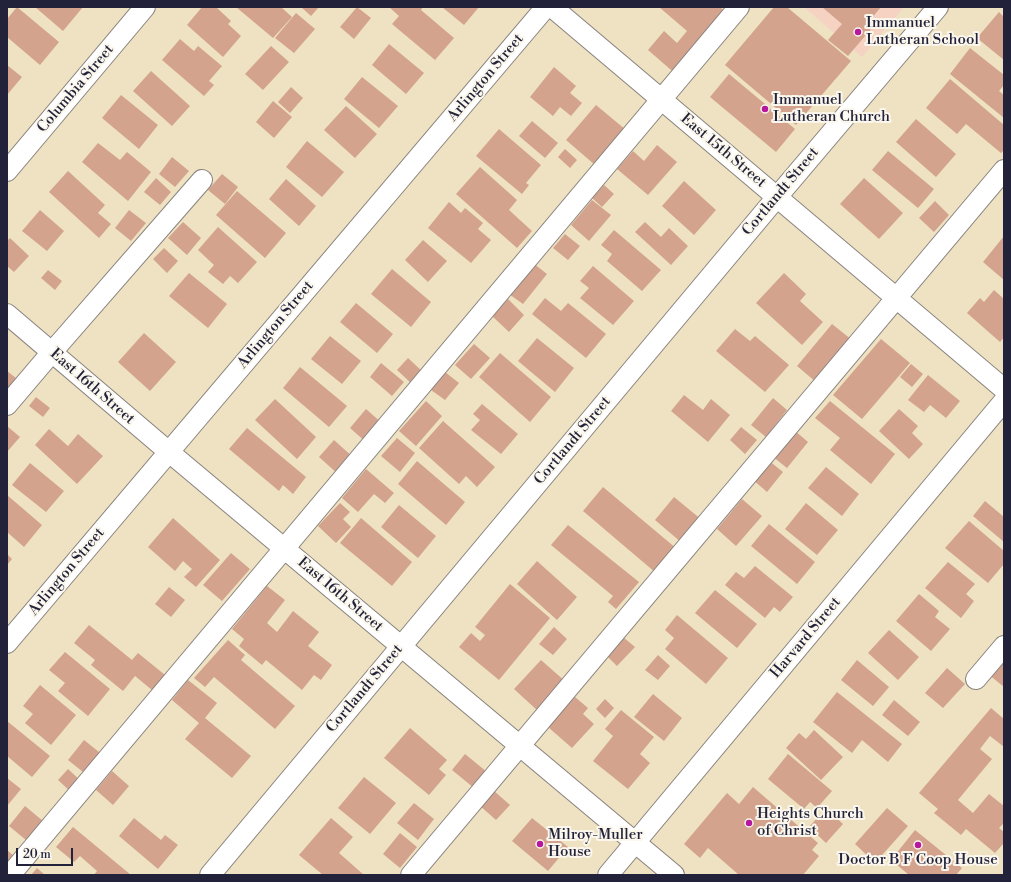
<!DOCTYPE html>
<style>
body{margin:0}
#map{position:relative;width:1011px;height:882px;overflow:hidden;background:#eee2c2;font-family:"Libre Bodoni",serif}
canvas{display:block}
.frame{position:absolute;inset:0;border:8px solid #22223b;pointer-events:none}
.scale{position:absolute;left:16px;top:848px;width:57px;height:18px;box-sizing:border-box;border:2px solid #22223b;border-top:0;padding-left:5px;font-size:12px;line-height:14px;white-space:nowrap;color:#22223b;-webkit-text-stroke:3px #fbf7ec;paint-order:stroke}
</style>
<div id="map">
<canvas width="1011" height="882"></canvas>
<div class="frame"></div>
<div class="scale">20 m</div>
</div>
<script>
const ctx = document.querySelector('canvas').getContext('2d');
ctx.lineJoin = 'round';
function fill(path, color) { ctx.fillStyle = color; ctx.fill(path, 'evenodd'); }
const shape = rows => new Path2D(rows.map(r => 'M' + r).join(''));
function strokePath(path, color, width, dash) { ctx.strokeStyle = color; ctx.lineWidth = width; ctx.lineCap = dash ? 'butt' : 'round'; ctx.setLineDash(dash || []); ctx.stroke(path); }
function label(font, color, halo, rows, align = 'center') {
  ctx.font = font + ' "Libre Bodoni",serif'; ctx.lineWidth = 4; ctx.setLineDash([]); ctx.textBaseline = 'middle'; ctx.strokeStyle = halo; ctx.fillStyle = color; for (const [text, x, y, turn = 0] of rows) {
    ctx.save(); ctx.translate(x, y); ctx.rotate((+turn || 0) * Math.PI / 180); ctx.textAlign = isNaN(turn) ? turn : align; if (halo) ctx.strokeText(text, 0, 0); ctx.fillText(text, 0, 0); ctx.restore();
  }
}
const built = shape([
 [804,7,904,7,862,57]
]);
const building = shape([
 [17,7,59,42,40,65,7,37,7,19],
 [35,7,83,7,63,31],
 [202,7,216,7,231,21,228,24,241,36,223,57,187,25],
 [236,7,281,7,292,17,273,38],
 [303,7,319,7,311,16,302,8],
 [357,7,371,18,354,39,340,27],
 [389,7,423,7,421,10,454,38,435,60,392,24,399,16],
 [442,7,479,7,464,25],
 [659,7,720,7,730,16,678,76,648,50,664,31,677,43,687,31],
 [774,7,787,7,851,61,796,125,725,65],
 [822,7,881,7,866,25,871,29,848,56,828,40,842,24],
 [999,12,1004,17,1004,60,977,38],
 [296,13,315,29,294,53,275,38],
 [180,39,194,51,198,46,222,66,209,81,214,85,204,96,162,60],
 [389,44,424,73,406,94,372,65],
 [271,46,289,62,263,90,245,74],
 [970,48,1004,75,1004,85,999,91,1004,95,1004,118,950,74],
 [7,65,22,77,7,95],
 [554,67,576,86,570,93,582,103,571,116,560,107,553,116,530,97],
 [151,71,190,106,172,126,133,91],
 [729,74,795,129,776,152,710,97],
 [362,77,398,106,379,128,344,99],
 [950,79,1004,125,1004,150,1001,153,966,124,957,134,926,108],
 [291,87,303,98,290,113,278,102],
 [121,95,158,125,139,149,102,118],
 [273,101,292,117,274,138,256,122],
 [596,105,626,130,595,165,566,140],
 [346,106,377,134,355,158,324,130],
 [916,119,956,154,936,177,896,142],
 [532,121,558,143,545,158,519,136],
 [499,129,541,165,526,183,529,185,522,194,476,156],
 [307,141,344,172,322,197,286,167],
 [98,143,120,160,127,152,151,172,128,201,82,162],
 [657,145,677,162,648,195,617,169,633,151,644,161],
 [565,149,577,160,570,168,558,157],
 [888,151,934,189,918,208,872,170],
 [172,157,189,171,175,187,159,174],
 [480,167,517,200,509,210,532,231,517,248,456,194],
 [68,171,105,205,98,213,111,224,99,238,49,192],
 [222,174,238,187,225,204,208,190],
 [156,178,171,192,160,205,144,192],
 [864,178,903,213,879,239,840,204],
 [286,179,316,206,299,226,269,199],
 [684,181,716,210,694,235,662,206],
 [604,185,614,194,602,207,592,198],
 [237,191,286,233,265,258,216,215],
 [592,200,611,215,589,241,571,225],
 [935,201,949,215,934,232,919,218],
 [449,202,461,213,465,208,483,223,478,229,491,240,471,263,428,228],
 [40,210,64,231,47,251,22,231],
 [129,210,146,223,131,241,115,228],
 [183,222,201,238,187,255,168,238],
 [645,222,661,237,669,228,688,246,671,265,635,232],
 [218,227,257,262,238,283,230,276,223,284,208,272,214,265,198,250],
 [614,230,661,270,642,291,607,261,612,254,601,245],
 [565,234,580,246,568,260,553,248],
 [1004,236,1004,280,983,262],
 [10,238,29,256,14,272,7,266,7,241],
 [423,240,447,261,428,282,405,260],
 [164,248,178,261,167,273,153,259],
 [533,263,547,274,523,304,509,294],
 [593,266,634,301,613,325,580,298,589,288,580,281],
 [392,269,431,302,411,327,371,294],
 [48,270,62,281,55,290,41,278],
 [189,273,227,304,208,328,169,296],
 [784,273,806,294,800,301,823,322,802,345,756,303],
 [994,290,1004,299,1004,337,1000,342,967,313,980,298,984,302],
 [545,298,561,311,568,303,606,334,586,358,532,314],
 [508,299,524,315,509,332,492,316],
 [356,303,393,334,377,353,340,322],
 [832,324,852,340,816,382,797,366],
 [735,329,750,341,755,336,789,365,765,392,716,351],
 [144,333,176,362,150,391,118,362],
 [330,336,361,361,342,384,311,359],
 [537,338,574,368,555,392,518,361],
 [881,339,910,363,862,419,833,395],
 [474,344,490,358,471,379,455,365],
 [500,353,551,397,530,422,479,377],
 [408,358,424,373,413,385,397,370],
 [381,363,404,382,392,396,370,377],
 [911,364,923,374,912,387,900,377],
 [300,367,347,406,329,427,283,388],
 [7,371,16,378,7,389],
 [445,372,459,383,445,400,431,390],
 [928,375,960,401,946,418,930,405,924,412,908,400],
 [684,395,703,410,711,399,730,415,708,442,671,411],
 [36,397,50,408,43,417,29,406],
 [773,398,787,410,766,437,751,425],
 [275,399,316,437,297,459,255,420],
 [426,401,442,416,416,446,399,431],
 [830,401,895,454,871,484,830,450,840,438,815,418],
 [482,404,518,434,501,454,471,430,480,420,473,414],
 [366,409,383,424,367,443,350,428],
 [899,409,918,426,912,433,923,444,909,459,879,431],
 [443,421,495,467,477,487,466,476,459,484,419,448],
 [7,426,20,437,7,452],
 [741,427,757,440,745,454,730,440],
 [247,428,306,477,293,494,283,485,279,491,229,449],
 [49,429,68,446,78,434,103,456,77,484,35,445],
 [794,430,808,442,787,468,772,456],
 [397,438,415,453,400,472,381,456],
 [334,440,354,458,339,475,319,457],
 [768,460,783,472,767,492,752,479],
 [417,461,465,502,446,525,398,484],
 [30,463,64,491,46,512,12,485],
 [826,467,859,494,842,516,808,488],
 [366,469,394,493,385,503,374,494,358,512,342,498],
 [603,487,677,549,656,573,583,511],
 [7,495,42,525,24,547,7,532],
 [674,497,702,520,682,543,655,520],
 [742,499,762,516,736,546,717,529],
 [985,501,1004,517,1004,542,973,516],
 [340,503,350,512,343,519,351,527,336,543,318,526],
 [806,503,838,530,817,555,785,529],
 [399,505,436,536,418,558,381,527],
 [173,518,220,560,196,587,184,577,192,569,183,561,175,571,148,547],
 [361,518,412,562,392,586,340,543],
 [969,521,1004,551,1004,564,988,583,945,548],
 [769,524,815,562,797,584,751,546],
 [568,525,639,582,616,609,608,602,613,596,551,545],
 [231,553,250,569,222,601,203,585],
 [7,554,12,559,7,565],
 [537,561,577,597,557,620,517,584],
 [948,562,975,584,966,594,974,601,961,618,925,588],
 [755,566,793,597,780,612,774,607,765,618,725,585,736,572,744,578],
 [510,584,550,618,499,680,459,647,471,633,480,641,485,635,475,627],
 [267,586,285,600,267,623,277,632,293,611,319,632,308,646,332,665,321,680,314,675,302,690,266,660,262,665,239,646,244,639,232,629],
 [169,587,185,600,171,617,155,604],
 [715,590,757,624,737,648,695,613],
 [919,594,939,611,935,617,950,629,931,651,896,621],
 [677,615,728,658,706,684,665,649,674,638,665,630],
 [89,625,132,660,138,653,165,675,152,690,135,676,123,691,91,665,95,660,74,643],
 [554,627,567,639,553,655,539,644],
 [889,630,919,657,898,680,868,653],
 [623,637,635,647,617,666,607,656],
 [228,640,245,655,241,660,295,706,275,729,214,677,205,687,194,678],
 [65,652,110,689,88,716,58,691,65,683,49,670],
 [658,655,670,666,658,680,645,670],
 [1004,657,1004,687,988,674],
 [541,660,566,682,539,712,514,689],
 [857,660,889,687,873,706,841,680],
 [947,668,965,684,943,708,925,693],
 [188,680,217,703,205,718,251,756,232,778,185,739,199,723,172,700],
 [40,685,76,715,51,745,25,723,33,714,23,706],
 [837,692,902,744,888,762,862,740,852,753,813,722],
 [653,694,682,718,664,741,634,717],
 [575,697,588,708,583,714,594,724,572,748,548,727],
 [605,699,614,708,605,718,596,709],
 [894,700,920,722,908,736,882,715],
 [991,708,1004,719,1004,747,990,736,980,749,992,759,958,800,973,813,989,794,1004,806,1004,823,999,828,1004,832,1004,843,995,853,966,829,961,835,934,813,938,809,919,793],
 [621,710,654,737,640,754,650,763,628,789,593,761,613,736,605,729],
 [7,721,50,756,32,777,7,756],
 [410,728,447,760,439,769,446,775,429,795,384,758],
 [814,730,843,757,821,780,786,748,799,733,806,739],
 [84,740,104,756,88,776,68,760],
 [465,754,487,772,474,788,452,770],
 [788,754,832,791,817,808,810,802,804,809,768,779],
 [68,769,82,782,72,793,58,780],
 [112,771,129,786,113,805,96,790],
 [364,777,396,803,370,834,338,808],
 [7,778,21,789,7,806],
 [753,787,818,843,812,850,819,856,803,875,739,875,708,848,700,858,684,844,727,793,739,804],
 [493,790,510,805,496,820,479,805],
 [414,803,434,819,418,840,397,823],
 [25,806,43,821,26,840,9,826],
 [826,808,843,824,826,843,809,827],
 [887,808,908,826,875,863,855,844],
 [134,818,161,840,165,835,178,845,158,869,119,836],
 [331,818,353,837,339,853,364,875,323,875,299,855],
 [532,818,568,847,548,871,512,841],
 [73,827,131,875,94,875,97,871,80,856,74,862,56,847],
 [915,830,962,868,956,875,909,875,891,860],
 [400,833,417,847,400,868,383,854],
 [7,850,14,856,7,863],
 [37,868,45,875,31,875]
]);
const minor = shape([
 [552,7,1004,389],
 [7,171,145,7],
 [7,314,169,452,674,875],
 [7,405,52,352,202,180],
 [7,643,546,7],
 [976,679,1004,646],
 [10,875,739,7],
 [210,875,777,197,938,7],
 [411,875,1004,170],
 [608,875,1004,401]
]);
const markers = [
 [858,32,4,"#b5179e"],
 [765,109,4,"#b5179e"],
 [749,823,4,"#b5179e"],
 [540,844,4,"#b5179e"],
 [918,845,4,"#b5179e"]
];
const poiNames = [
 ["Immanuel",866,23],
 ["Lutheran School",866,40],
 ["Immanuel",773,100],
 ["Lutheran Church",773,117],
 ["Heights Church",757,814],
 ["of Christ",757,831],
 ["Milroy-Muller",548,835],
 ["House",548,852],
 ["Doctor B F Coop House",918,860,"center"]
];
const streetNames = [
 ["Arlington Street",486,78,-50],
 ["Columbia Street",76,89,-50],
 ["East 15th Street",723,151,40],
 ["Cortlandt Street",781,192,-50],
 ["Arlington Street",276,325,-50],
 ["East 16th Street",92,387,41],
 ["Cortlandt Street",573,441,-50],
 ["Arlington Street",67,572,-50],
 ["East 16th Street",340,595,40],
 ["Harvard Street",806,638,-50],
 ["Cortlandt Street",365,689,-50]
];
fill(built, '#f6d2c3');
fill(building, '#d3a38d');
strokePath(minor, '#88827e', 22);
strokePath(minor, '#fff', 20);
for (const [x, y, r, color] of markers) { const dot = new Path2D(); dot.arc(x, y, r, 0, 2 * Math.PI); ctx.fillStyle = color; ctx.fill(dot); strokePath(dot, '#fbf7ec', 1.5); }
label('15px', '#22223b', '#fbf7ec', poiNames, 'left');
label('15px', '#22223b', '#fbf7ec', streetNames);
</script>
